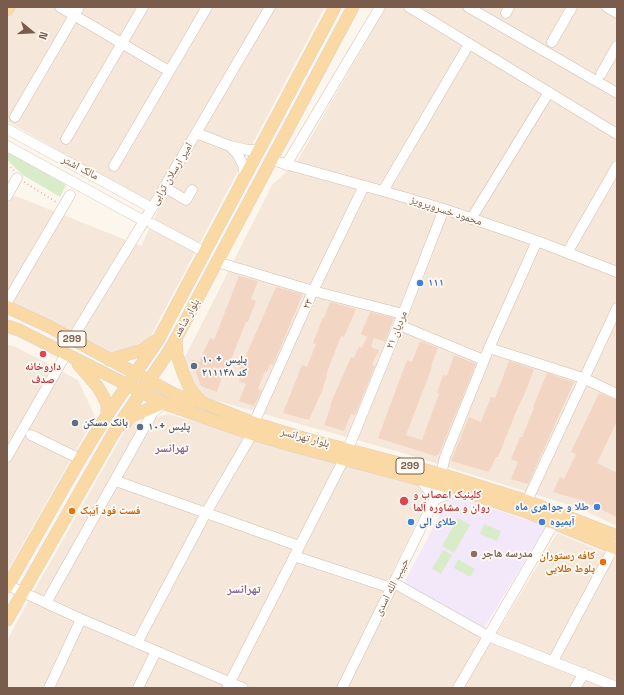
<!DOCTYPE html>
<meta charset="utf-8">
<style>
body{margin:0}
#map{position:relative;width:624px;height:695px;overflow:hidden;background:#fdf6ec;font-family:"Space Grotesk",sans-serif}
canvas{display:block}
.frame{position:absolute;inset:0;border:8px solid #7a5c4d;pointer-events:none}
.north{position:absolute;left:12px;top:12px;width:40px;height:40px;-webkit-text-stroke:3px #fffaf3;paint-order:stroke;rotate:108deg;font-size:11px;font-weight:700;line-height:16px;text-align:center;color:#7a5c4d}
.north::after{content:'';display:block;margin:auto;width:14px;height:18px;background:#7a5c4d;clip-path:polygon(50% 0,100% 100%,50% 72%,0 100%)}
</style>
<div id="map">
<canvas width="624" height="695"></canvas>
<div class="frame"></div>
<div class="north">N</div>
</div>
<script>
const ctx = document.querySelector('canvas').getContext('2d');
ctx.lineJoin = 'round';
function fill(path, color) { ctx.fillStyle = color; ctx.fill(path, 'evenodd'); }
const shape = rows => new Path2D(rows.map(r => 'M' + r).join(''));
function strokePath(path, color, width, dash) { ctx.strokeStyle = color; ctx.lineWidth = width; ctx.lineCap = dash ? 'butt' : 'round'; ctx.setLineDash(dash || []); ctx.stroke(path); }
function label(font, color, halo, rows, align = 'center') {
  ctx.font = font + ' "Space Grotesk","Noto Naskh Arabic",sans-serif'; ctx.lineWidth = 3.5; ctx.setLineDash([]); ctx.textBaseline = 'middle'; ctx.strokeStyle = halo; ctx.fillStyle = color; for (const [text, x, y, turn = 0] of rows) {
    ctx.save(); ctx.translate(x, y); ctx.rotate((+turn || 0) * Math.PI / 180); ctx.textAlign = isNaN(turn) ? turn : align; if (halo) ctx.strokeText(text, 0, 0); ctx.fillText(text, 0, 0); ctx.restore();
  }
}
const residential = shape([
 [7,7,325,7,149,339,112,355,7,300,7,189,13,195,141,246,159,208,7,121],
 [386,7,617,7,617,526,579,508,396,451,196,395,184,359,272,185,296,163],
 [7,345,14,346,78,380,95,417,7,572],
 [168,414,423,485,430,495,388,581,479,634,492,641,557,533,617,558,617,688,7,688,7,641,25,607,128,425]
]);
const education = shape([
 [450,495,546,526,483,630,404,583]
]);
const green = shape([
 [7,151,66,185,60,197,23,175,7,160],
 [458,518,470,525,454,553,442,546],
 [484,524,501,531,497,541,480,534],
 [443,550,452,555,441,574,432,569],
 [458,559,475,569,470,577,454,568]
]);
const building = shape([
 [239,276,258,281,251,299,256,301,248,322,246,322,226,372,223,378,222,377,217,392,201,386,191,359,199,362,210,338,214,340],
 [276,287,302,294,302,296,273,365,270,364,267,372,265,371,258,389,262,390,254,406,239,401,246,384,239,381,243,370,240,369],
 [330,302,356,309,344,337,341,336,326,375,327,375,322,391,309,420,283,413,302,365,307,367,316,344,313,343,323,317,324,318],
 [370,312,394,318,385,342,374,338,371,347,379,350,372,365,375,366,355,415,351,414,344,431,324,425,331,406,330,405,351,357,354,358,359,347,362,348,367,337,361,334],
 [420,341,438,348,431,366,432,367,431,370,406,435,422,440,439,394,437,393,443,375,447,376,454,355,476,364,439,454,435,456,378,438,407,360,412,362],
 [509,361,534,369,525,393,518,407,498,457,496,457,489,472,451,461,469,417,481,422,491,397,495,398],
 [547,373,574,382,528,484,511,479,518,462,511,459,520,437,522,437,534,408,533,407],
 [599,393,617,400,617,421,597,463,617,473,617,517,581,500,553,492,560,477,564,479,576,454,571,452]
]);
const path = shape([
 [7,165,12,168,14,171],
 [24,182,56,202]
]);
const minor = shape([
 [60,7,169,71],
 [409,7,617,134],
 [468,7,617,93],
 [607,7,617,13],
 [506,13,509,7],
 [552,42,572,7],
 [601,74,617,46],
 [15,117,79,7],
 [7,129,152,208],
 [196,133,230,146,248,150,259,150],
 [66,139,143,7],
 [7,146,144,221],
 [230,146,238,155,243,165,245,176],
 [271,160,383,191,444,209,537,241,617,272],
 [286,165,380,7],
 [114,166,207,7],
 [164,187,186,200,192,190],
 [383,191,469,44],
 [7,196,17,178],
 [471,219,549,92],
 [152,224,205,252],
 [567,253,617,166],
 [217,262,313,291,403,314],
 [7,302,70,195],
 [399,325,484,360],
 [72,339,152,208,270,7],
 [489,348,583,378,617,394],
 [254,423,313,291,364,186],
 [31,435,80,459],
 [348,449,403,314,444,209],
 [7,457,66,354],
 [420,479,435,499,460,490],
 [116,481,299,546],
 [527,501,617,308],
 [294,556,391,588],
 [394,583,488,636,617,687],
 [7,585,81,619,243,688],
 [46,603,153,412,162,405],
 [137,643,206,513,252,434],
 [553,661,617,541],
 [49,688,81,619],
 [138,688,156,651],
 [227,688,344,459],
 [342,688,435,499,445,457,489,348,537,241],
 [458,688,554,523],
 [575,688,584,673]
]);
const major = shape([
 [7,10,9,7],
 [7,307,50,327,172,393,188,400,201,402,254,423,303,438,441,474,527,501,617,536],
 [7,326,19,330,163,403,252,434,301,448,460,490,524,511,617,549],
 [176,338,177,355,183,373,190,389,201,402],
 [109,360,142,350,155,341],
 [78,364,97,386,102,394,107,404,107,415],
 [124,424,132,416,163,403],
 [7,587,80,459,107,415,158,340,335,7],
 [7,620,113,434,171,348,353,7]
]);
const markers = [
 [420,283,4,"#3f7fe0"],
 [43,354,4,"#e0444e"],
 [194,366,4,"#5c6f8a"],
 [75,423,4,"#5c6f8a"],
 [140,427,4,"#5c6f8a"],
 [404,501,5,"#e0444e"],
 [597,507,4,"#3f7fe0"],
 [72,511,4,"#e8710a"],
 [411,522,4,"#3f7fe0"],
 [542,522,4,"#3f7fe0"],
 [474,554,4,"#8d6e63"],
 [603,562,4,"#e8710a"]
];
const shields = [
 [72,339,28],
 [410,466,28]
];
const shieldNames = [
 ["299",72,339],
 ["299",410,466]
];
const streetNames = [
 ["مالک اشتر",80,168,28],
 ["امیر ارسلان ترابی",172,174,-59],
 ["محمود خسروپرویز",446,211,18],
 ["۲۳",308,304,-66],
 ["بلوار شاهد",187,318,-61],
 ["۲۱ مردیان",397,330,-68],
 ["بلوار تهرانسر",305,438,15],
 ["حبیب الله اسدی",392,587,-63]
];
const shopNames = [
 ["۱۱۱",428,283],
 ["طلا و جواهری ماه",589,507,"right"],
 ["طلای الی",419,522],
 ["آبمیوه",550,522]
];
const serviceNames = [
 ["پلیس + ۱۰",202,360],
 ["کد ۲۱۱۱۴۸",202,373],
 ["بانک مسکن",83,423],
 ["پلیس +۱۰",148,427]
];
const healthNames = [
 ["داروخانه",43,367],
 ["صدف",43,380],
 ["کلینیک اعصاب و",413,495,"left"],
 ["روان و مشاوره آلما",413,508,"left"]
];
const foodNames = [
 ["فست فود آیبک",80,511],
 ["کافه رستوران",595,556,"right"],
 ["يلوط طلایی",595,569,"right"]
];
const educationNames = [
 ["مدرسه هاجر",482,554]
];
const neighbourhoodNames = [
 ["تهرانسر",172,449],
 ["تهرانسر",244,590]
];
fill(residential, '#f5e8da');
fill(education, '#f3e8fa');
fill(green, '#d8ecc9');
fill(building, '#f3d5c3');
strokePath(minor, '#d1beb0', 11);
strokePath(major, '#dad1cd', 13);
strokePath(path, '#d9b8a5', 1.5, [1, 3]);
strokePath(minor, '#fff', 10);
strokePath(major, '#fbd9a5', 12);
for (const [x, y, r, color] of markers) { const dot = new Path2D(); dot.arc(x, y, r, 0, 2 * Math.PI); ctx.fillStyle = color; ctx.fill(dot); strokePath(dot, '#fffaf3', 1.5); }
for (const [x, y, w] of shields) { const box = new Path2D(); box.roundRect(x - w / 2, y - 8, w, 16, 3); ctx.fillStyle = '#fffaf3'; ctx.fill(box); strokePath(box, '#7a5c4d', 1); }
label('bold 10px', '#7a5c4d', null, shieldNames);
label('11px', '#7a5c4d', '#fffaf3', streetNames);
label('bold 11px', '#366cbe', '#fffaf3', shopNames, 'left');
label('bold 11px', '#4e5e75', '#fffaf3', serviceNames, 'left');
label('bold 11px', '#be3a42', '#fffaf3', healthNames);
label('bold 11px', '#c56008', '#fffaf3', foodNames, 'left');
label('bold 11px', '#785e54', '#fffaf3', educationNames, 'left');
label('bold 12px', '#846695', '#fffaf3', neighbourhoodNames);
</script>
